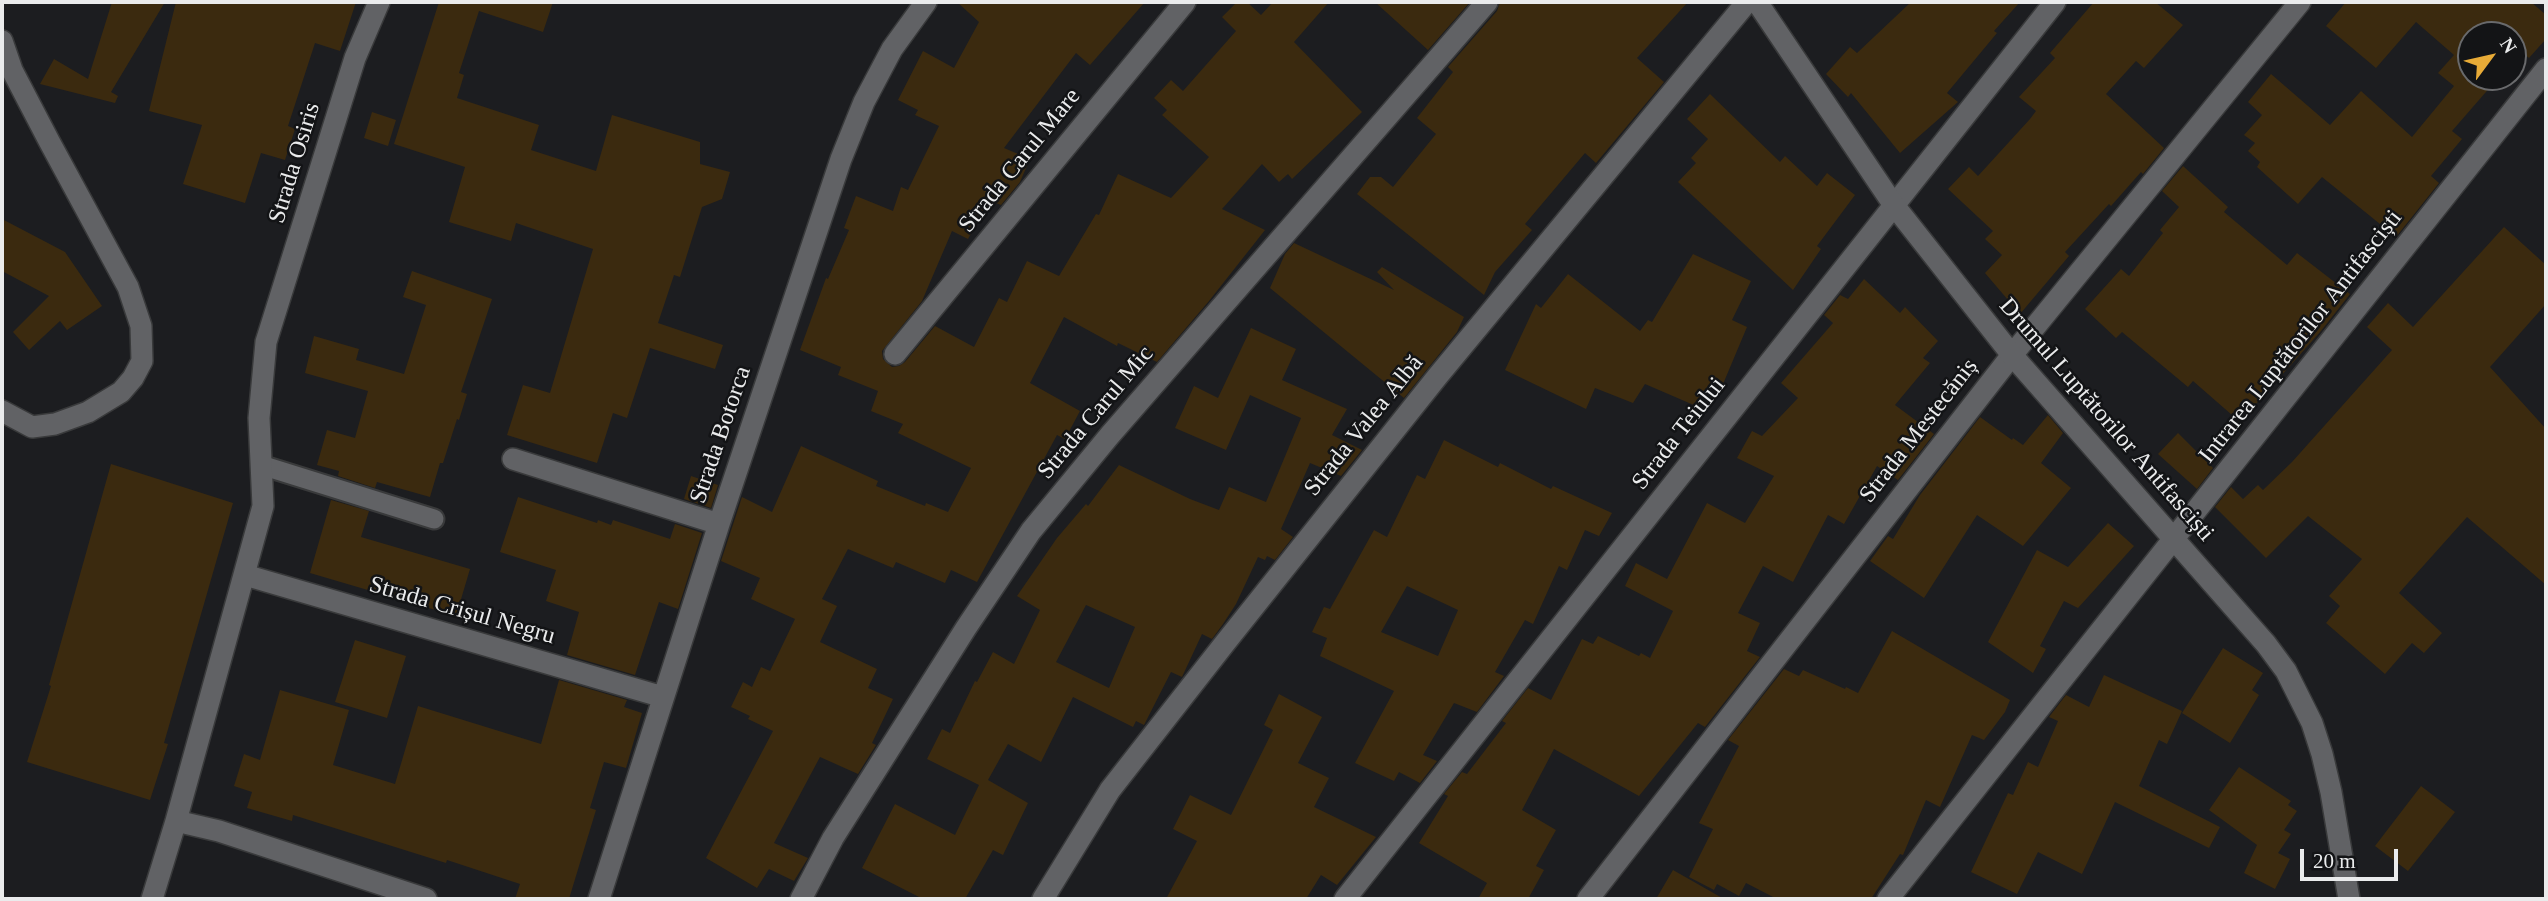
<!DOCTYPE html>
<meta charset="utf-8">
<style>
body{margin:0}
#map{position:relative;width:2548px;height:901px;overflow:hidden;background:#1c1d20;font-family:"Times New Roman",serif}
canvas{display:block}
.frame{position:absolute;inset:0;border:4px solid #eaebec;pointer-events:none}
.north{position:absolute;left:2457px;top:21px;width:70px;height:70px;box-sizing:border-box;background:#131416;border:2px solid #696a6c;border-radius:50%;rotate:57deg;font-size:19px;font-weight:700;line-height:28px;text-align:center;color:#eaebec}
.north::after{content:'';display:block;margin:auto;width:24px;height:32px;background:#e8ab37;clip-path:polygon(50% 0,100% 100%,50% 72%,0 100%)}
.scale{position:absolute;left:2300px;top:849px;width:98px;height:32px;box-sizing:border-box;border:4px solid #eaebec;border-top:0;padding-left:9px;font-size:21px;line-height:24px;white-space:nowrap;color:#eaebec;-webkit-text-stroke:5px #131416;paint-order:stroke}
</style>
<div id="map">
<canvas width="2548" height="901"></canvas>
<div class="frame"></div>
<div class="north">N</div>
<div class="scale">20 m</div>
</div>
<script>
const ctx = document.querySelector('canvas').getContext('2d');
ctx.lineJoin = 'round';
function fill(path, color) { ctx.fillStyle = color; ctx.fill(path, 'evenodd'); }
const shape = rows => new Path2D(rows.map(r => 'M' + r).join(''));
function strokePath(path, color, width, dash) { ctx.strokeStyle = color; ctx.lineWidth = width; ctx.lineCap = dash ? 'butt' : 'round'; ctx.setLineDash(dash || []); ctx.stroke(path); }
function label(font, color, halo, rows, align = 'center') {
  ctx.font = font + ' "Times New Roman",serif'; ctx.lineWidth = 5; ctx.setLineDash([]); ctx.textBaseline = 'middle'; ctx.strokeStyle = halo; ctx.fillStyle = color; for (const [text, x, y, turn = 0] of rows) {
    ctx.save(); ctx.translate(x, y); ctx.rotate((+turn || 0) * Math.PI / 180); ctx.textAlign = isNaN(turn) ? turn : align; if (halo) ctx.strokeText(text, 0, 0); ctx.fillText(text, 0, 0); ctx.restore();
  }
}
const building = shape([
 [112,2,165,2,111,92,118,96,115,103,40,84,54,59,88,79],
 [176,2,356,2,340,51,315,43,288,126,295,129,285,160,261,153,245,203,183,184,202,125,149,111],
 [439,2,553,2,543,32,479,11,459,73,464,75,457,98,539,125,531,150,596,171,612,115,700,142,700,164,730,172,722,199,702,207,680,277,674,275,658,323,723,345,715,369,650,348,627,418,613,413,597,463,507,435,523,385,550,393,593,249,516,223,511,241,449,222,465,167,394,144],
 [957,2,1145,2,1090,65,1076,53,1004,148,1030,159,1020,182,1001,205,989,200,968,239,952,231,922,301,882,351,883,359,892,367,899,366,905,362,935,326,974,347,999,298,1007,302,1027,261,1059,276,1096,214,1099,215,1118,174,1171,198,1209,157,1162,115,1167,110,1154,98,1171,80,1183,91,1236,31,1222,17,1237,2,1247,2,1261,15,1273,2,1329,2,1294,42,1362,112,1292,179,1288,174,1279,182,1262,164,1222,209,1265,230,1209,301,1157,362,1118,343,1117,346,1064,317,1030,383,1080,411,1065,439,1057,435,977,582,951,570,945,583,896,562,893,568,848,549,822,599,837,606,820,642,877,669,868,688,893,699,872,743,876,745,858,774,820,757,774,843,808,858,794,881,769,869,757,888,706,858,773,731,748,719,750,716,731,707,743,682,752,687,761,667,770,671,795,619,751,599,760,578,721,561,742,497,772,512,801,446,878,481,876,486,925,506,926,503,948,512,971,468,898,433,903,424,871,411,878,391,838,375,841,367,800,350,826,278,828,279,849,230,844,228,856,196,893,211,901,187,908,190,939,126,915,115,918,110,898,100,923,51,954,68,979,22],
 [1375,2,1470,2,1428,50],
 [1500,2,1688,2,1637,58,1664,82,1596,163,1585,153,1525,224,1532,230,1495,272,1484,295,1357,194,1370,177,1381,177,1393,187,1436,134,1417,118,1453,72,1448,67,1497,11],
 [1911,2,2020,2,1994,31,1997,33,1947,93,1958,102,1900,153,1851,93,1848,97,1826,74,1850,47,1857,53],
 [2094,2,2155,2,2183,25,2144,68,2136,61,2106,94,2164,148,2143,174,2141,172,2111,206,2109,204,2065,252,2069,256,2020,314,1985,273,2002,255,1985,239,1993,231,1948,189,1969,167,1978,176,2030,119,2036,111,2019,97,2055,58,2050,53],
 [2346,2,2531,2,2546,15,2546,39,2529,58,2521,51,2513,61,2513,35,2471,35,2471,77,2499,77,2452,131,2462,139,2431,176,2439,183,2396,237,2322,177,2298,204,2257,167,2260,162,2248,151,2255,143,2244,135,2262,115,2248,102,2271,74,2330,125,2361,91,2412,137,2454,86,2438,73,2454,55,2416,22,2376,68,2326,26],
 [1710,94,1780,162,1785,156,1817,186,1827,173,1855,195,1817,246,1821,249,1793,290,1678,182,1696,163,1691,158,1708,139,1687,119],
 [372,112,396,120,388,146,364,138],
 [2183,166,2228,207,2224,212,2287,265,2297,253,2350,294,2321,331,2240,422,2193,381,2188,387,2122,332,2116,338,2085,309,2121,269,2129,276,2163,233,2160,230,2179,207,2162,191],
 [2,219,65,252,102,306,67,330,60,321,29,350,13,332,49,296,2,271],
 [2504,227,2546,265,2546,304,2490,367,2546,429,2546,585,2467,517,2399,593,2442,633,2424,653,2412,643,2385,674,2326,623,2340,606,2329,596,2362,559,2308,516,2266,558,2215,507,2231,487,2243,499,2258,485,2263,490,2292,462,2392,350,2367,327,2388,303,2413,327],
 [1294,243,1394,290,1377,272,1382,267,1464,317,1457,332,1404,398,1270,288,1285,254],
 [1693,254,1751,281,1732,320,1747,327,1718,396,1707,408,1697,404,1696,406,1645,384,1633,403,1595,388,1586,409,1505,370,1536,304,1541,308,1568,274,1640,331,1648,320,1652,322],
 [412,271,492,299,461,392,467,394,459,420,457,419,443,463,440,463,430,497,377,482,375,488,338,476,339,471,317,465,327,430,355,438,368,391,305,373,314,336,359,349,356,360,404,374,426,305,403,297],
 [1864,279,1900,313,1905,307,1938,341,1923,358,1930,363,1895,405,1934,434,1898,480,1877,466,1844,524,1828,515,1793,582,1763,566,1738,613,1760,623,1747,651,1760,657,1705,727,1698,723,1639,796,1554,749,1522,810,1556,830,1536,866,1544,870,1528,899,1478,899,1487,883,1419,843,1448,796,1444,794,1462,772,1467,774,1506,723,1502,721,1528,688,1551,700,1582,639,1593,644,1598,636,1639,656,1641,653,1650,658,1673,611,1625,586,1636,563,1667,579,1707,503,1745,523,1774,476,1737,458,1752,431,1762,436,1798,398,1781,383,1833,323,1824,315,1840,295,1848,299],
 [1251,328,1296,349,1282,380,1347,409,1332,435,1362,450,1341,476,1310,463,1281,529,1293,537,1275,560,1267,556,1265,560,1258,557,1236,604,1223,624,1212,639,1202,634,1182,677,1171,672,1144,725,1136,721,1133,727,1073,697,1041,762,1008,744,988,780,1028,803,1003,855,993,850,965,899,923,899,862,868,895,804,955,835,979,785,927,759,942,729,950,733,975,681,977,682,993,652,1014,664,1040,610,1017,596,1057,538,1086,504,1088,506,1119,465,1190,499,1219,510,1229,487,1266,502,1301,418,1250,395,1226,450,1175,428,1194,386,1218,398],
 [1086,605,1135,627,1109,688,1056,662],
 [2048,415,2063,433,2041,463,2071,488,2023,546,1977,515,1924,598,1870,561,1888,536,1893,539,1920,495,1980,417,2012,440,2013,438,2023,445],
 [2178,433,2213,468,2197,489,2158,454],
 [1444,440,1498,467,1500,463,1551,489,1553,486,1612,513,1599,536,1585,530,1567,570,1559,566,1533,624,1525,620,1495,672,1504,676,1477,712,1454,703,1423,755,1437,761,1420,783,1399,772,1394,781,1355,763,1394,691,1320,656,1327,638,1312,632,1324,607,1330,609,1374,530,1387,537,1417,475,1425,479],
 [1407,586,1458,610,1438,656,1381,632],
 [111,464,233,503,164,743,168,744,150,800,27,762,51,686,49,685],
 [691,476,718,485,711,508,684,499],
 [518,497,597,523,598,520,611,525,613,520,670,539,675,524,702,533,678,609,659,602,635,675,567,655,579,612,546,601,556,570,500,552],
 [331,500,369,511,361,537,470,569,456,616,310,573],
 [2108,523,2134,546,2078,608,2064,601,2040,646,2046,649,2033,673,1988,642,2037,550,2068,567],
 [1892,631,2010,700,2005,712,1984,740,1972,735,1940,807,1926,800,1903,855,1900,854,1871,899,1777,899,1746,883,1739,896,1717,884,1714,890,1689,877,1713,829,1699,823,1739,746,1728,740,1784,669,1799,676,1803,670,1845,689,1846,687,1858,693],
 [355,640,406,656,387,718,335,702],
 [2223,648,2263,673,2252,690,2259,695,2230,743,2182,713],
 [2104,675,2182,711,2167,744,2159,740,2139,786,2220,827,2209,848,2115,802,2082,874,2038,852,2017,894,1971,872,2008,793,2013,795,2028,762,2038,767,2058,721,2049,717,2066,695,2089,707],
 [559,680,627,700,624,707,642,713,626,768,604,762,590,808,596,810,569,899,515,899,520,884,447,860,446,863,293,815,292,821,247,808,252,792,234,786,244,754,260,760,280,690,349,710,333,765,395,784,418,706,541,744],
 [1279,694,1322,717,1298,763,1329,778,1314,807,1376,837,1337,885,1321,875,1306,899,1166,899,1197,841,1173,829,1190,795,1231,815,1273,730,1264,725],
 [2239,767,2291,801,2288,805,2297,811,2284,830,2291,834,2278,853,2290,859,2275,889,2244,873,2257,845,2209,810],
 [2421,786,2455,812,2408,871,2375,846],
 [1673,870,1724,899,1656,899]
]);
const lane = shape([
 [261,465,434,519]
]);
const street = shape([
 [2,41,12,70,49,141,128,287,141,326,142,361,133,378,121,392,88,412,55,424,32,427,2,411],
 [895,354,1185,2],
 [513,459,719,524],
 [245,575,663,697],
 [176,821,219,831,426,899],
 [152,899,176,821,263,506,259,418,266,342,355,58,379,2],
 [599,899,719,524,841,159,864,102,892,49,926,2],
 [801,899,833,838,966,628,1031,531,1110,435,1487,2],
 [1043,899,1110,790,1225,643,1437,377,1747,2],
 [1345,899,2055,2],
 [1588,899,2012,355,2300,2],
 [1888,899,2546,69]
]);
const secondary = shape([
 [1757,2,1893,204,2012,355,2266,644,2286,671,2312,723,2322,754,2331,792,2349,899]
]);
const streetNames = [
 ["Strada Carul Mare",1020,161,-51],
 ["Strada Osiris",295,163,-73],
 ["Intrarea Luptătorilor Antifasciști",2301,337,-52],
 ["Strada Carul Mic",1096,413,-50],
 ["Drumul Luptătorilor Antifasciști",2106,420,49],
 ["Strada Valea Albă",1364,426,-51],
 ["Strada Mestecăniș",1919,431,-52],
 ["Strada Teiului",1679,434,-52],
 ["Strada Botorca",721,435,-71],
 ["Strada Crișul Negru",462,611,16]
];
fill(building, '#3b2a0f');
strokePath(lane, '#393a3b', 23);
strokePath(street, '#393a3b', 24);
strokePath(secondary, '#393a3b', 24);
strokePath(lane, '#616265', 19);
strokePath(street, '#616265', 21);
strokePath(secondary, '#616265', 21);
label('24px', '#eaebec', '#131416', streetNames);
</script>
